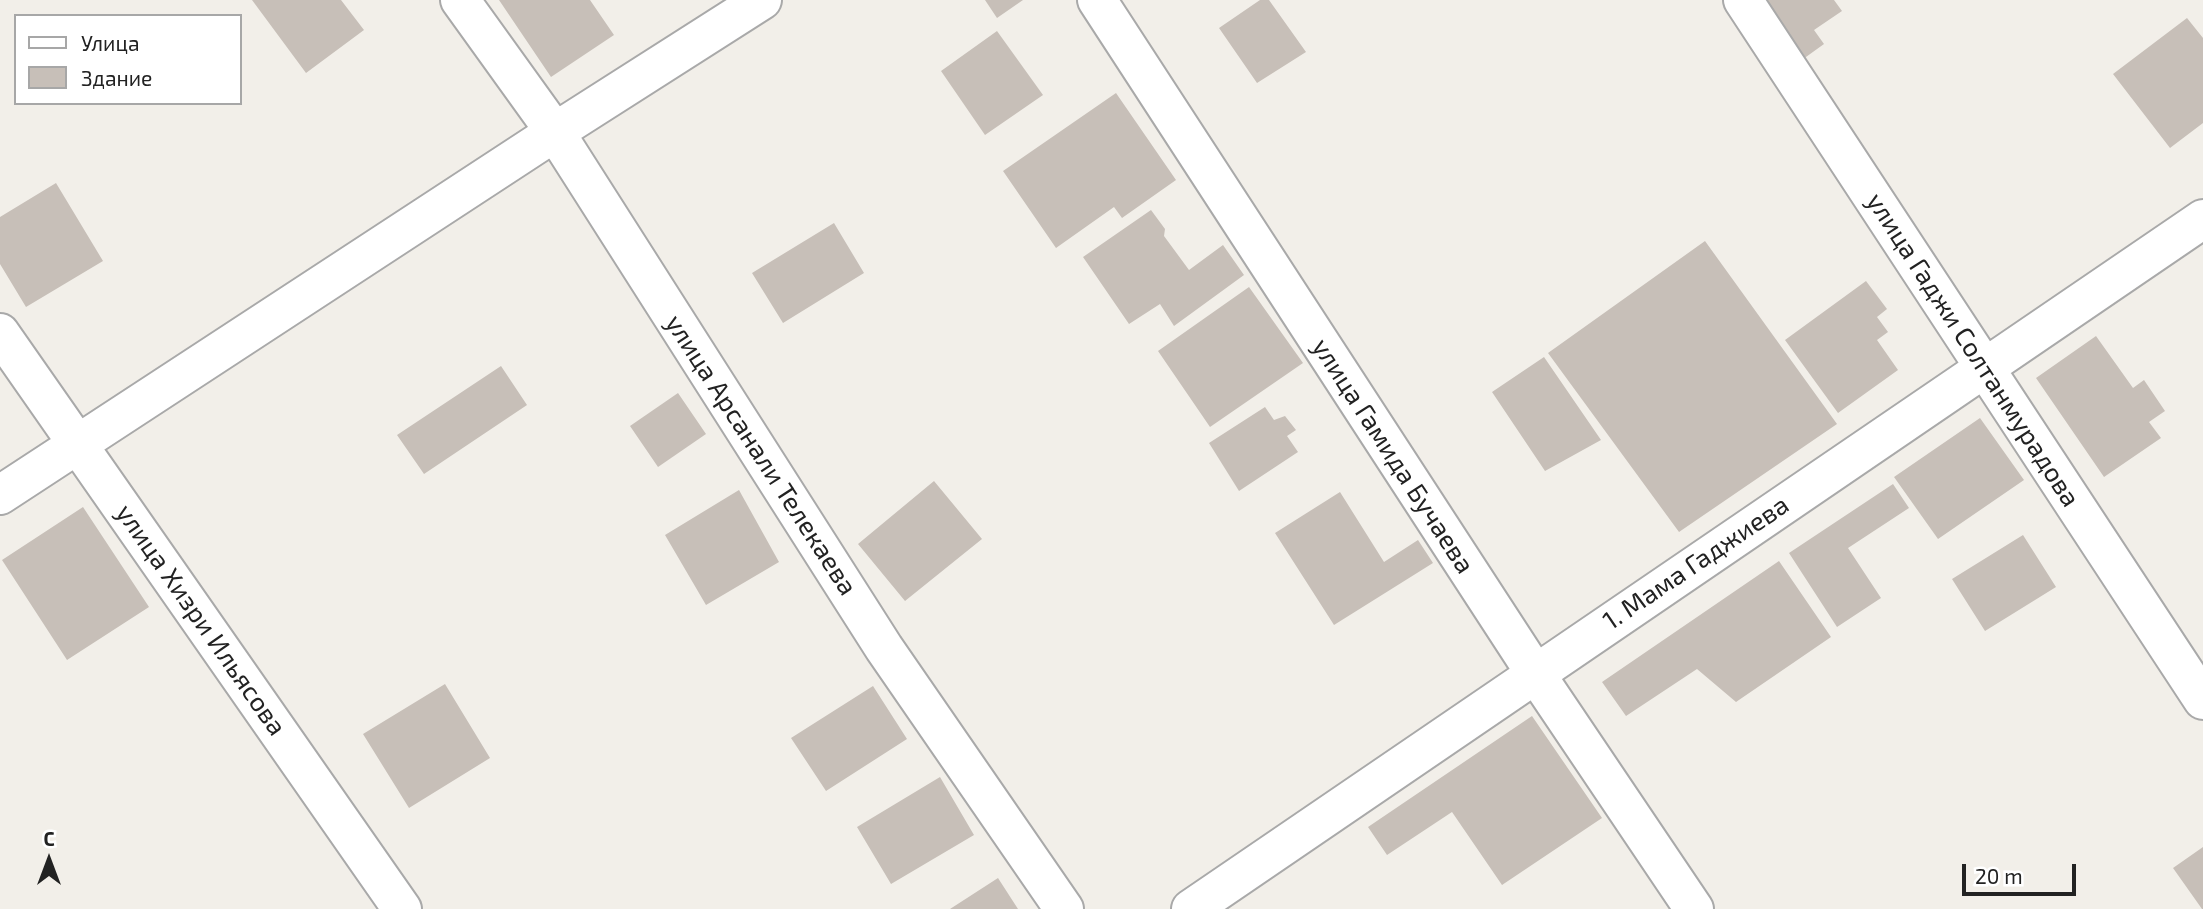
<!DOCTYPE html>
<meta charset="utf-8">
<style>
body{margin:0}
#map{position:relative;width:2203px;height:909px;overflow:hidden;background:#f2efe9;font-family:"Exo 2",sans-serif}
canvas{display:block}
.legend{position:absolute;left:14px;top:14px;width:228px;height:91px;box-sizing:border-box;background:#fff;border:2px solid #a7a7a7;margin:0;padding:9px 12px;list-style:none;font-size:21px;color:#222}
.legend li{display:flex;align-items:center;gap:14px;height:35px}
.legend b{width:35px;border:2px solid #a7a7a7}
.north{position:absolute;left:14px;top:825px;width:70px;height:70px;-webkit-text-stroke:5px #fff;paint-order:stroke;rotate:0deg;font-size:19px;font-weight:700;line-height:28px;text-align:center;color:#222}
.north::after{content:'';display:block;margin:auto;width:24px;height:32px;background:#222;clip-path:polygon(50% 0,100% 100%,50% 72%,0 100%)}
.scale{position:absolute;left:1962px;top:864px;width:114px;height:32px;box-sizing:border-box;border:4px solid #222;border-top:0;padding-left:9px;font-size:21px;line-height:24px;white-space:nowrap;color:#222;-webkit-text-stroke:5px #fff;paint-order:stroke}
</style>
<div id="map">
<canvas width="2203" height="909"></canvas>
<ul class="legend">
<li><b style="height:9px;background:#fff"></b>Улица</li>
<li><b style="height:19px;background:#c7bfb8"></b>Здание</li>
</ul>
<div class="north">С</div>
<div class="scale">20 m</div>
</div>
<script>
const ctx = document.querySelector('canvas').getContext('2d');
ctx.lineJoin = 'round';
function fill(path, color) { ctx.fillStyle = color; ctx.fill(path, 'evenodd'); }
const shape = rows => new Path2D(rows.map(r => 'M' + r).join(''));
function strokePath(path, color, width, dash) { ctx.strokeStyle = color; ctx.lineWidth = width; ctx.lineCap = dash ? 'butt' : 'round'; ctx.setLineDash(dash || []); ctx.stroke(path); }
function label(font, color, halo, rows, align = 'center') {
  ctx.font = font + ' "Exo 2",sans-serif'; ctx.lineWidth = 5; ctx.setLineDash([]); ctx.textBaseline = 'middle'; ctx.strokeStyle = halo; ctx.fillStyle = color; for (const [text, x, y, turn = 0] of rows) {
    ctx.save(); ctx.translate(x, y); ctx.rotate((+turn || 0) * Math.PI / 180); ctx.textAlign = isNaN(turn) ? turn : align; if (halo) ctx.strokeText(text, 0, 0); ctx.fillText(text, 0, 0); ctx.restore();
  }
}
const building = shape([
 [252,0,341,0,364,30,306,73],
 [499,0,590,0,614,35,551,77],
 [985,0,1023,0,997,18],
 [1260,0,1269,0,1306,52,1257,83,1219,28],
 [1755,0,1834,0,1842,11,1814,30,1824,44,1799,62],
 [2187,18,2203,38,2203,123,2170,148,2113,74],
 [997,31,1043,95,985,135,941,71],
 [1116,93,1176,180,1122,218,1114,207,1056,248,1003,171],
 [56,183,103,261,26,307,0,264,0,217],
 [1151,210,1165,229,1164,236,1189,270,1223,245,1244,275,1174,326,1160,304,1129,324,1083,257],
 [834,223,864,273,783,323,752,273],
 [1705,241,1837,424,1679,532,1548,353],
 [1866,281,1887,309,1877,317,1888,332,1877,340,1898,370,1838,413,1785,340],
 [1249,287,1303,363,1210,427,1158,351],
 [2096,336,2133,388,2144,380,2165,411,2149,422,2161,438,2104,477,2036,378],
 [1544,357,1601,440,1545,471,1492,392],
 [501,366,527,405,424,474,397,435],
 [678,393,706,434,658,467,630,426],
 [1265,407,1274,420,1285,416,1296,430,1287,436,1298,452,1239,491,1209,443],
 [1980,418,2024,480,1938,539,1894,477],
 [934,481,982,539,905,601,858,544],
 [1893,484,1909,508,1848,548,1881,598,1837,627,1789,553],
 [739,490,779,562,706,605,665,535],
 [1340,492,1384,562,1418,540,1433,563,1334,625,1275,533],
 [83,507,149,607,67,660,2,560],
 [2023,535,2056,587,1985,631,1952,579],
 [1779,561,1831,637,1736,702,1697,669,1626,716,1602,682],
 [445,684,490,758,409,808,363,734],
 [873,686,907,739,826,791,791,738],
 [1532,716,1602,818,1502,885,1452,812,1387,855,1368,827],
 [940,777,974,835,891,884,857,827],
 [2203,847,2203,909,2202,909,2173,868],
 [998,878,1018,909,950,909]
]);
const street = shape([
 [460,0,555,132,884,648,1064,909],
 [1097,0,1535,673,1694,909],
 [1743,0,2203,700],
 [0,333,402,909],
 [0,495,555,132,762,0],
 [1191,909,2203,219]
]);
const streetNames = [
 ["улица Гаджи Солтанмурадова",1973,350,57],
 ["улица Арсанали Телекаева",761,455,57],
 ["улица Гамида Бучаева",1393,456,57],
 ["1. Мама Гаджиева",1696,563,-34],
 ["улица Хизри Ильясова",201,620,55]
];
fill(building, '#c7bfb8');
strokePath(street, '#a9a9a9', 42);
strokePath(street, '#fff', 38);
label('26px', '#222', '#fff', streetNames);
</script>
